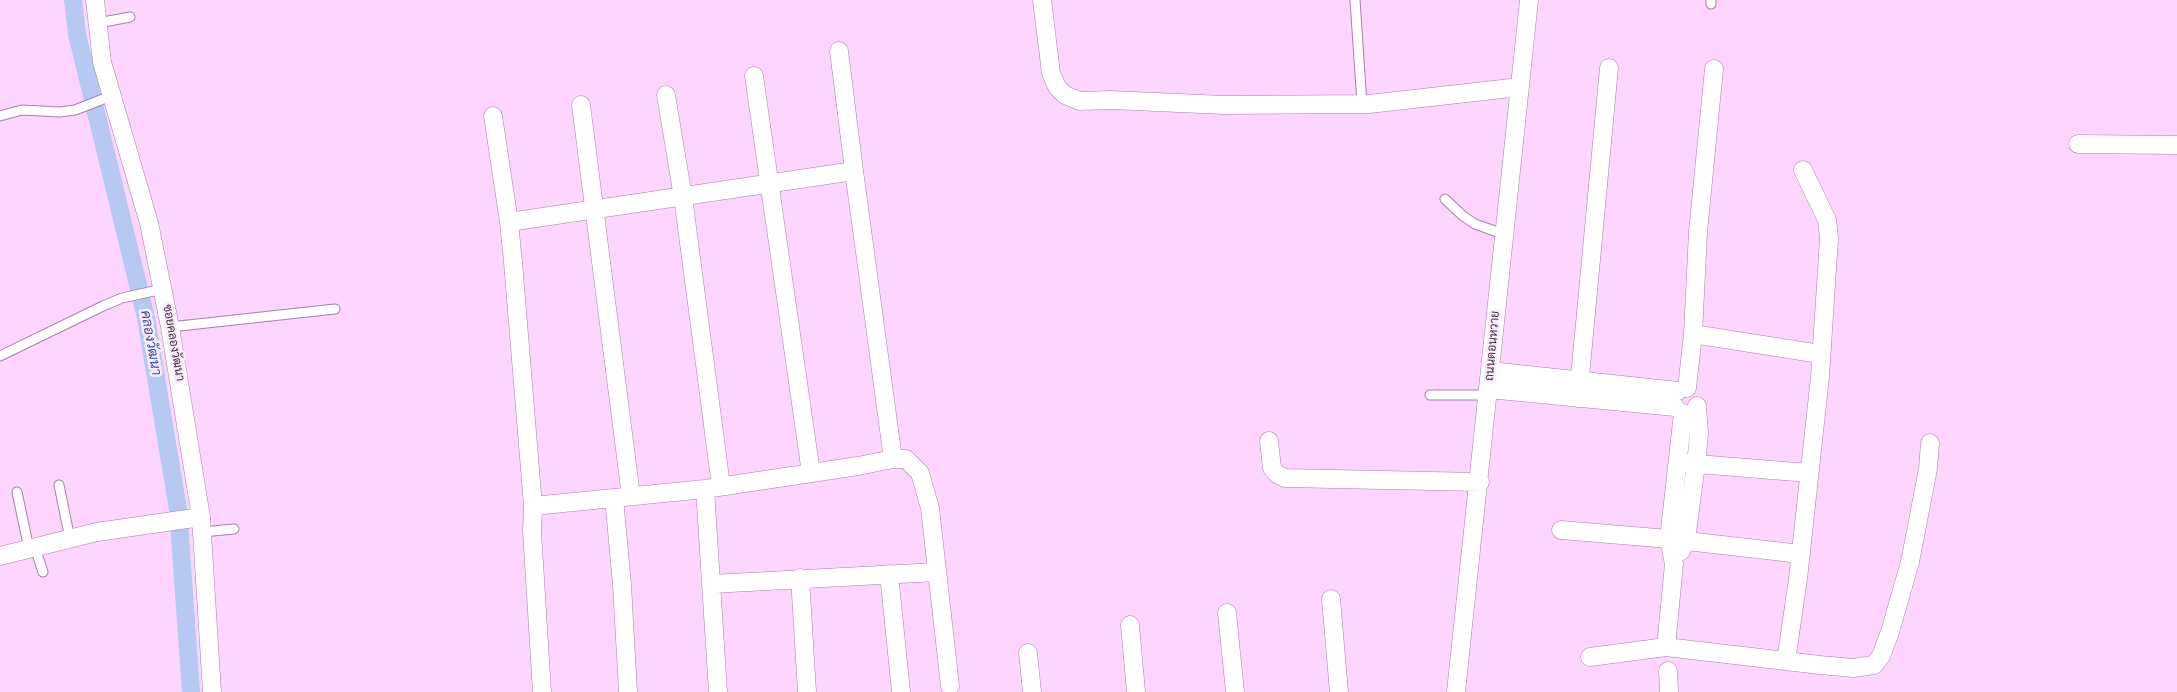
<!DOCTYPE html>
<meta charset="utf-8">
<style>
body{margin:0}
canvas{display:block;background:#fdd5fe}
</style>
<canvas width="2177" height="692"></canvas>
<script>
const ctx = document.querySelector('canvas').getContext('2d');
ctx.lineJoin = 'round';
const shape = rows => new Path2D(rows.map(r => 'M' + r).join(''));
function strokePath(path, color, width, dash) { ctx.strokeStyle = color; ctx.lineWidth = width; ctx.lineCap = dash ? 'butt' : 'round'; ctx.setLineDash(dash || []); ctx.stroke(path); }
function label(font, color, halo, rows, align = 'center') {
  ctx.font = font + ' "Nunito Sans",Sarabun,sans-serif'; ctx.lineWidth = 5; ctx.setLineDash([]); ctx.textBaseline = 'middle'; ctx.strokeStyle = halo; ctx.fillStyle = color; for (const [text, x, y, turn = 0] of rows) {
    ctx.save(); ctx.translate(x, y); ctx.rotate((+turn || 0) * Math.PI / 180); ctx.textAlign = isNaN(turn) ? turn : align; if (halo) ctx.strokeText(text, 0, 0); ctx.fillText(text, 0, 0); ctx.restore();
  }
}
const canal = shape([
 [73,0,77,34,146,318,178,509,191,692]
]);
const lane = shape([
 [1355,0,1362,104],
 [1711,0,1711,4],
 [98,23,130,17],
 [0,116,22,110,60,112,75,110,111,96],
 [1445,199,1463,216,1475,224,1503,234],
 [170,327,335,309],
 [0,356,103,306,122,298,163,289],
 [1430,395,1488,395],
 [59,485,70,539],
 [17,492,29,549],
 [202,532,234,529],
 [35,548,43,572]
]);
const street = shape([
 [95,0,102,62,149,223,170,327,201,517,212,692],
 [1042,0,1051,73,1057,87,1065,95,1080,101,1111,100,1224,105,1369,104,1520,87],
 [754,76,811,473],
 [666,95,683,197,721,486],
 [581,105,631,496],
 [493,116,509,222,513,262,533,506,532,531,542,692],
 [2078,144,2177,145],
 [854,171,893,459],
 [509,222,854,171,839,51],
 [1693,334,1820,354],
 [1490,371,1678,391],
 [1687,388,1693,334,1698,232,1714,69],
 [1489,389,1675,407],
 [1578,398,1609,68],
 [1269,441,1272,468,1277,474,1285,478,1480,482],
 [1685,463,1809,473],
 [705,489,718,692],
 [614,498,622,585,628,692],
 [533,506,705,489,858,466,893,459,906,459,920,473,930,508,950,686],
 [1561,530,1669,539,1801,554],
 [1681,551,1686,540,1696,464,1699,434,1697,406],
 [0,556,97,532,201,517],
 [889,574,901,692],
 [800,578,807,692],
 [711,584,937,572],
 [1331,599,1339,692],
 [1227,613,1235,692],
 [1130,625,1136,692],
 [1666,647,1674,564,1669,539,1683,413],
 [1028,653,1032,692],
 [1590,657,1666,647,1820,665,1853,668,1874,665,1881,656,1890,632,1910,562,1928,469,1930,443],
 [1786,661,1798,579,1820,377,1829,238,1827,220,1803,170],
 [1668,671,1669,692],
 [1456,692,1529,0]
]);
const streetNames = [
 ["ซอยคลองวัฒนา",173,343,80],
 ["ถนนดอนหวาย",1493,346,-85]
];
const waterNames = [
 ["คลองวัฒนา",150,343,80]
];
strokePath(canal, '#b5c9f3', 18);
strokePath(lane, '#a681a8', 11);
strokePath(street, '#a681a8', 19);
strokePath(lane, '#fff', 9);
strokePath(street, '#fff', 18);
label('12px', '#3f3040', '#fbebfc', streetNames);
label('italic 14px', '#3151a1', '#fbebfc', waterNames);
</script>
